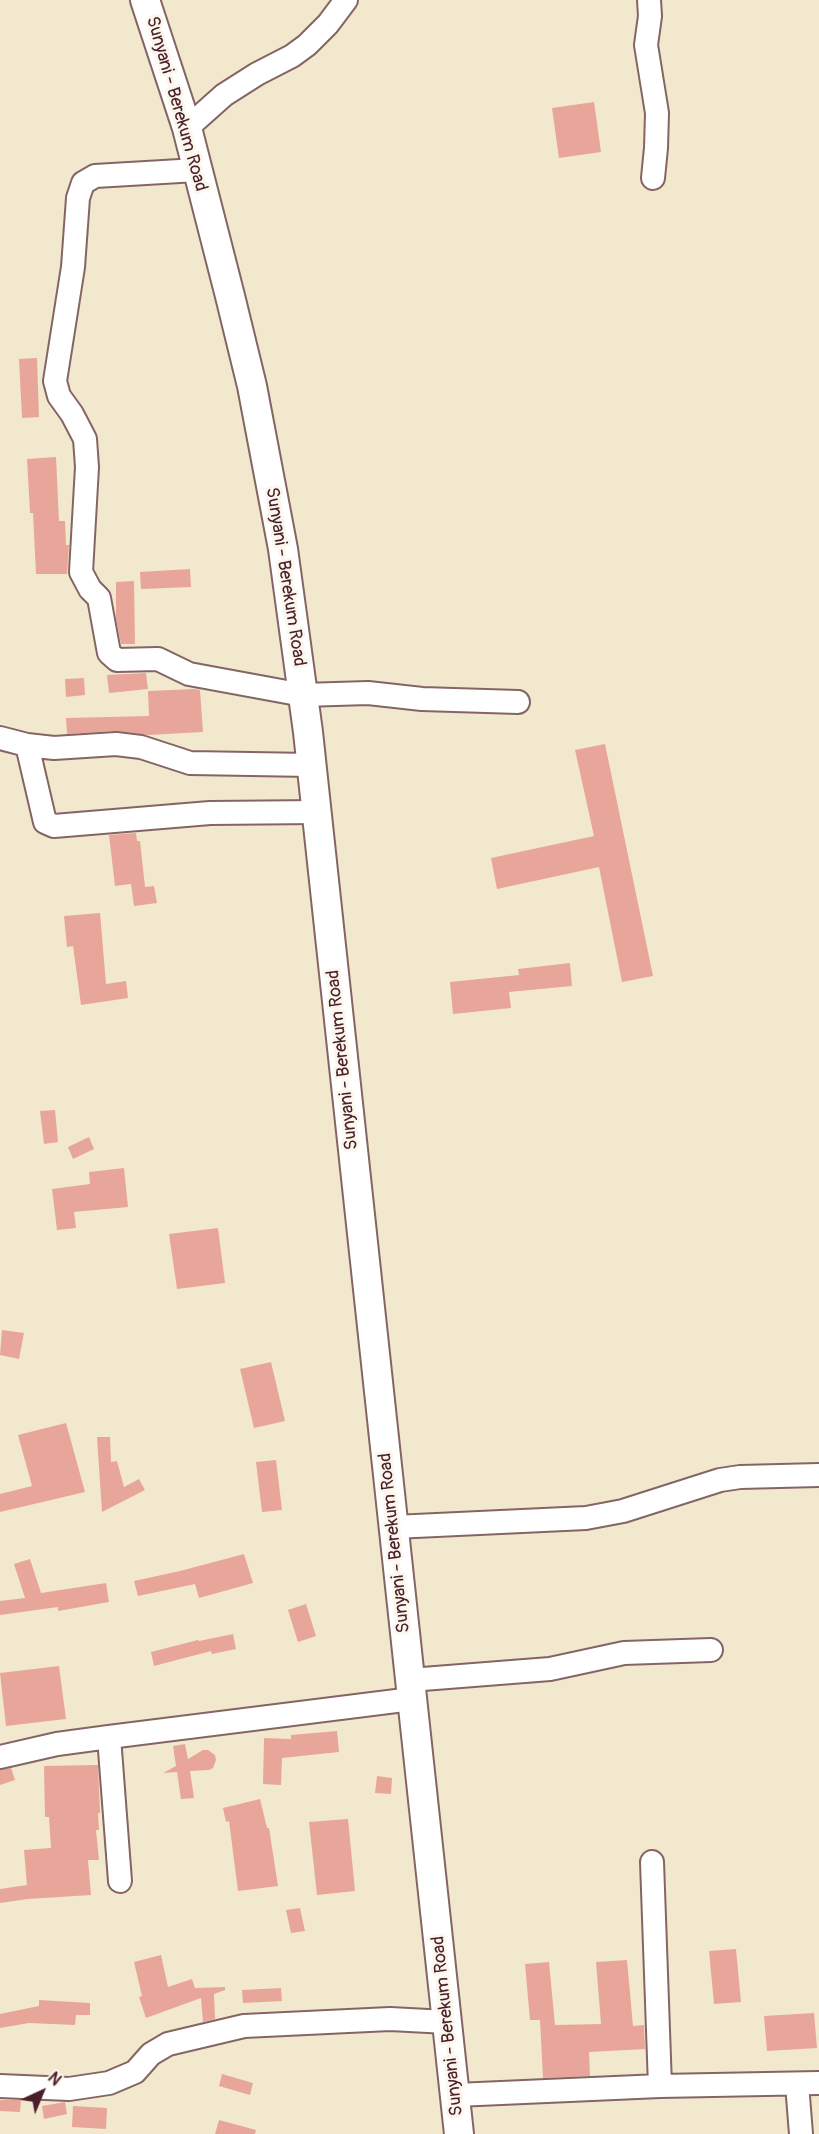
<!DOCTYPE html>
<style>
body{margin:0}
#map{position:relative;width:819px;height:2134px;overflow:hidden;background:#f2e8ce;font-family:Pangolin,sans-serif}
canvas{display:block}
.north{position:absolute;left:12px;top:2062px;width:60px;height:60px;-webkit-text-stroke:4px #fbf7ec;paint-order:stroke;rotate:44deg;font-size:16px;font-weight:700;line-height:24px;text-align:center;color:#4a1f2b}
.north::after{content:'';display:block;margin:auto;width:21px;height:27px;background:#4a1f2b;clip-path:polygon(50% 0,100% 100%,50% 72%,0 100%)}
</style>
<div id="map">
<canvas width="819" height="2134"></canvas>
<div class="north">N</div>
</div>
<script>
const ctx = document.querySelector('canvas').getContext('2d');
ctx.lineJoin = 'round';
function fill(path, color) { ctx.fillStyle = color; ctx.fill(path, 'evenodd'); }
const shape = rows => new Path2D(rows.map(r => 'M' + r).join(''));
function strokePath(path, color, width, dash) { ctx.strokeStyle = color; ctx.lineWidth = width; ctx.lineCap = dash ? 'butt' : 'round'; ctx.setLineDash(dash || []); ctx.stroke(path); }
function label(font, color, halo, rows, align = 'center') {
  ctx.font = font + ' Pangolin,sans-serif'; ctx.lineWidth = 6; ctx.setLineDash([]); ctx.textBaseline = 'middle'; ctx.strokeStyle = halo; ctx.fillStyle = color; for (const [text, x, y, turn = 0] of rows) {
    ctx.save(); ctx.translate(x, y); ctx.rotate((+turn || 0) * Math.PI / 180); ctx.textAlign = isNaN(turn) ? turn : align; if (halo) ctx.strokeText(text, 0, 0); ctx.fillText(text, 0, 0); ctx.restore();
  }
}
const building = shape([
 [594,102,601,152,559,158,552,108],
 [37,358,39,417,22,418,19,359],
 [56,457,59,521,65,521,66,545,69,545,67,574,36,574,33,513,30,513,27,459],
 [190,569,191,587,141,589,140,572],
 [134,581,135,644,121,644,116,619,116,582],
 [146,673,148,689,109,693,107,675],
 [84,678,85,695,66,697,65,679],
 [195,689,200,690,203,732,148,735,115,731,67,734,66,718,149,716,148,691],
 [605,744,653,976,622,982,599,867,497,889,491,858,594,836,575,750],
 [136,833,137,841,140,841,145,887,154,886,157,903,134,906,131,884,115,886,109,835],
 [100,913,106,984,126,981,128,998,81,1005,73,946,67,947,64,916],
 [570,963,572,986,509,992,511,1008,453,1014,450,982,519,975,518,969],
 [55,1110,58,1142,44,1144,40,1111],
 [89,1137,94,1149,73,1159,68,1147],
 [124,1168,128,1207,74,1212,76,1228,57,1230,52,1189,90,1184,89,1172],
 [218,1228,225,1283,177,1289,169,1234],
 [2,1330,24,1333,19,1359,0,1355],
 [271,1362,285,1421,254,1428,240,1369],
 [66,1423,85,1492,0,1512,0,1494,32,1486,18,1435],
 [97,1437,110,1437,111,1462,117,1461,124,1487,139,1479,145,1490,102,1512],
 [276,1460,282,1510,262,1512,256,1462],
 [244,1554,253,1583,199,1598,195,1584,138,1596,134,1581,180,1571],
 [30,1559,41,1593,106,1583,109,1602,58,1611,58,1607,0,1615,0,1601,25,1598,14,1564],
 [306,1604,316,1636,298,1642,288,1610],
 [233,1634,236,1649,212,1654,211,1651,154,1666,151,1652,198,1640,199,1641],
 [59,1666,66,1719,6,1726,0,1673],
 [337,1731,339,1752,282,1758,281,1785,263,1784,264,1738,291,1739,291,1735],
 [185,1744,188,1759,203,1750,208,1750,215,1755,216,1760,213,1768,209,1770,190,1771,194,1798,181,1799,177,1772,163,1773,176,1766,173,1746],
 [98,1765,100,1813,98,1813,99,1830,96,1830,99,1860,88,1860,91,1895,28,1899,0,1903,0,1889,27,1885,24,1850,51,1848,49,1817,45,1817,44,1766],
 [11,1768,15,1780,0,1785,0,1770],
 [377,1776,392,1778,391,1794,375,1793],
 [260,1799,267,1828,269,1828,278,1886,238,1891,229,1821,226,1822,223,1808],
 [348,1819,355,1891,317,1895,309,1822],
 [300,1908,305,1931,291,1933,286,1910],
 [736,1949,741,2002,714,2004,709,1951],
 [161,1955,168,1987,192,1979,195,1988,225,1987,225,1990,214,1994,215,2019,203,2022,201,1998,146,2018,139,1997,142,1996,134,1962],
 [627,1960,633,2026,644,2025,645,2049,589,2052,590,2076,543,2078,540,2020,530,2020,525,1964,549,1962,555,2025,601,2024,596,1962],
 [281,1988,282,2001,243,2003,242,1990],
 [39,2000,90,2003,90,2015,76,2015,75,2025,29,2023,0,2028,0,2014,39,2006],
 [814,2013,817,2048,767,2051,764,2016],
 [222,2074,253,2083,250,2095,219,2086],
 [0,2100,21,2100,20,2112,0,2111],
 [65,2102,67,2114,44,2119,42,2106],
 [73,2106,107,2108,106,2129,72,2127],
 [219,2120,256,2130,255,2134,215,2134]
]);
const minor = shape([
 [649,0,650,16,646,45,657,113,656,148,653,178],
 [187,128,224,95,257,74,292,56,307,45,328,24,346,0],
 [197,170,95,176,83,183,78,198,73,267,55,381,59,396,72,414,85,439,87,467,81,572,90,589,99,598,109,653,117,660,158,659,189,674,303,695,368,693,422,699,518,702],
 [0,738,27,745,54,748,116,744,141,747,190,763,311,765],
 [27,745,45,822,54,826,210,813,317,812],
 [394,1527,586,1518,623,1511,720,1480,740,1477,819,1475],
 [410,1680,550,1669,624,1653,711,1650],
 [109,1737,120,1881],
 [0,1757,57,1744,109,1737,412,1699],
 [652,1862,660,2086],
 [797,2084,801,2134],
 [0,2086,69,2089,109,2083,135,2072,151,2054,168,2044,244,2026,390,2019,447,2022],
 [456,2095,660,2086,819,2083]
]);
const major = shape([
 [145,0,187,128,230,296,252,386,283,549,308,732,459,2134]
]);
const streetNames = [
 ["Sunyani - Berekum Road",176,104,74],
 ["Sunyani - Berekum Road",285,577,81],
 ["Sunyani - Berekum Road",343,1060,-96],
 ["Sunyani - Berekum Road",395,1543,-96],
 ["Sunyani - Berekum Road",448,2026,-96]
];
fill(building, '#e8a69a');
strokePath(minor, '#856564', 26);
strokePath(major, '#856564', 32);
strokePath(minor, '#fff', 22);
strokePath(major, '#fff', 28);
label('18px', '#4a1f2b', '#fbf7ec', streetNames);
</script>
